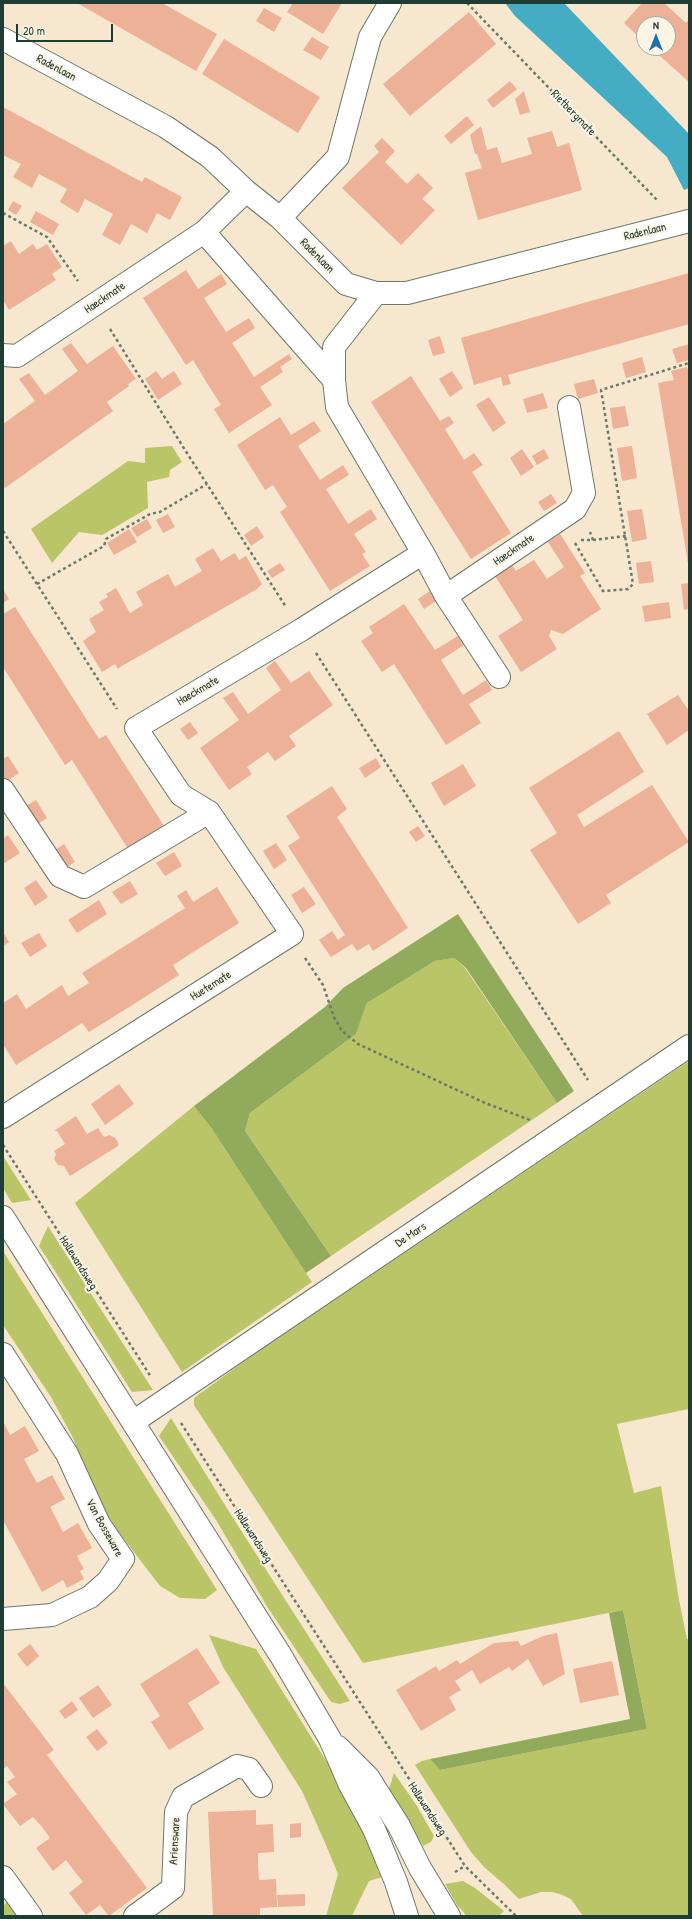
<!DOCTYPE html>
<style>
body{margin:0}
#map{position:relative;width:692px;height:1919px;overflow:hidden;background:#f7e7ce;font-family:"Patrick Hand",sans-serif}
canvas{display:block}
.frame{position:absolute;inset:0;border:4px solid #1f3d34;pointer-events:none}
.north{position:absolute;left:636px;top:16px;width:40px;height:40px;box-sizing:border-box;background:#fcf5e5;border:1px solid #a4ab9e;border-radius:50%;rotate:0deg;font-size:11px;font-weight:700;line-height:16px;text-align:center;color:#1f3d34}
.north::after{content:'';display:block;margin:auto;width:14px;height:18px;background:#1f6fb2;clip-path:polygon(50% 0,100% 100%,50% 72%,0 100%)}
.scale{position:absolute;left:16px;top:24px;width:97px;height:18px;box-sizing:border-box;border:2px solid #1f3d34;border-top:0;padding-left:5px;font-size:12px;line-height:14px;white-space:nowrap;color:#1f3d34;-webkit-text-stroke:3px #fcf5e5;paint-order:stroke}
</style>
<div id="map">
<canvas width="692" height="1919"></canvas>
<div class="frame"></div>
<div class="north">N</div>
<div class="scale">20 m</div>
</div>
<script>
const ctx = document.querySelector('canvas').getContext('2d');
ctx.lineJoin = 'round';
function fill(path, color) { ctx.fillStyle = color; ctx.fill(path, 'evenodd'); }
const shape = rows => new Path2D(rows.map(r => 'M' + r).join(''));
function strokePath(path, color, width, dash) { ctx.strokeStyle = color; ctx.lineWidth = width; ctx.lineCap = dash ? 'butt' : 'round'; ctx.setLineDash(dash || []); ctx.stroke(path); }
function label(font, color, halo, rows, align = 'center') {
  ctx.font = font + ' "Patrick Hand",sans-serif'; ctx.lineWidth = 4; ctx.setLineDash([]); ctx.textBaseline = 'middle'; ctx.strokeStyle = halo; ctx.fillStyle = color; for (const [text, x, y, turn = 0] of rows) {
    ctx.save(); ctx.translate(x, y); ctx.rotate((+turn || 0) * Math.PI / 180); ctx.textAlign = isNaN(turn) ? turn : align; if (halo) ctx.strokeText(text, 0, 0); ctx.fillText(text, 0, 0); ctx.restore();
  }
}
const green = shape([
 [172,446,182,462,170,470,169,477,147,482,148,508,102,535,79,532,52,563,31,529,128,461,145,463,145,448],
 [454,958,465,968,557,1103,331,1256,245,1131,250,1113,356,1034,367,1003,435,961],
 [689,1061,689,1409,617,1424,634,1493,661,1486,679,1600,687,1639,689,1639,689,1916,583,1916,571,1899,560,1894,552,1892,541,1892,519,1899,506,1886,484,1867,471,1852,415,1765,422,1761,430,1759,440,1770,647,1729,623,1610,363,1663,194,1405,194,1398,246,1360],
 [194,1106,212,1129,312,1282,182,1372,75,1203],
 [3,1156,31,1200,12,1203,3,1188],
 [48,1226,102,1311,153,1390,132,1392,39,1246],
 [3,1251,217,1590,205,1599,180,1598,160,1586,107,1517,86,1471,73,1438,51,1397,3,1325],
 [171,1418,233,1518,350,1701,340,1704,331,1702,268,1608,216,1520,159,1436],
 [209,1635,256,1649,335,1775,373,1848,378,1871,382,1877,369,1881,352,1916,326,1916,338,1874,326,1845,302,1791,223,1667],
 [394,1773,417,1806,434,1836,431,1842,423,1846,388,1792],
 [463,1881,475,1888,504,1911,499,1916,467,1916,457,1905,445,1884],
 [7,1902,18,1916,3,1916,3,1906]
]);
const forest = shape([
 [458,914,574,1091,557,1103,466,968,454,958,435,961,367,1003,356,1034,250,1113,245,1131,331,1256,306,1273,212,1129,194,1106,325,1007,343,988],
 [623,1610,647,1729,440,1770,430,1759,630,1719,609,1613]
]);
const water = shape([
 [505,3,564,3,689,134,689,188,684,190,667,157,515,16]
]);
const building = shape([
 [77,3,162,3,217,34,196,71],
 [293,3,342,3,323,34,287,12],
 [642,3,664,3,686,23,689,19,689,82,651,48,668,48,668,24,644,24,644,42,624,23],
 [264,8,282,18,274,32,256,21],
 [469,12,496,44,410,116,383,84],
 [312,37,329,47,321,60,303,50],
 [224,39,320,97,298,133,202,74],
 [510,81,517,89,493,108,487,100],
 [524,91,530,112,520,115,515,99],
 [3,107,142,182,145,177,182,197,170,220,157,213,147,233,131,224,120,245,102,235,113,214,85,199,78,213,60,202,67,189,39,174,32,188,13,177,21,164,3,155],
 [467,116,474,125,451,144,444,136],
 [481,126,487,150,497,147,502,163,532,154,527,138,552,131,557,147,569,143,582,190,478,220,465,173,482,168,477,154,475,154,470,135],
 [382,138,395,151,385,162,407,184,418,173,433,188,422,199,435,210,401,245,342,188,379,152,374,146],
 [13,201,22,206,16,215,8,210],
 [36,211,59,224,53,235,30,222],
 [11,241,19,254,33,244,37,250,47,244,62,267,52,274,56,280,9,310,3,300,3,246],
 [186,270,198,289,221,274,227,284,204,298,226,332,249,318,255,328,232,343,254,377,289,354,292,359,280,367,283,372,260,387,272,405,229,433,214,409,221,405,207,383,193,360,186,365,143,298],
 [689,273,689,324,508,375,511,384,503,386,501,377,474,385,461,338],
 [440,336,445,353,433,356,428,340],
 [71,343,87,364,113,346,136,379,128,384,129,386,107,402,113,411,5,488,3,485,3,424,35,401,19,379,29,373,45,395,78,371,62,349],
 [689,344,689,360,677,363,672,349],
 [642,357,646,372,626,378,622,363],
 [687,367,689,374,688,563,658,383,674,380,671,371],
 [156,371,162,379,174,371,182,384,158,400,145,379],
 [452,371,463,388,450,397,439,379],
 [411,376,440,421,449,416,454,423,445,429,464,460,474,453,483,465,472,472,511,533,471,559,371,402],
 [594,379,598,393,578,399,574,384],
 [543,393,548,408,527,413,523,399],
 [489,397,506,423,493,432,476,405],
 [625,406,629,426,613,429,610,408],
 [280,417,291,435,314,421,321,431,298,446,320,480,343,465,349,475,326,489,348,524,371,509,377,519,354,534,366,552,362,554,370,566,330,591,280,512,287,507,273,485,265,490,237,445],
 [632,446,637,478,622,481,617,448],
 [522,449,534,467,521,476,510,458],
 [544,449,549,458,537,465,532,456],
 [551,494,557,503,544,511,538,502],
 [642,509,647,539,632,542,627,511],
 [168,514,175,527,163,533,156,520],
 [147,519,152,528,137,537,131,528],
 [257,526,264,537,251,546,244,535],
 [129,529,137,542,114,555,107,543],
 [560,534,585,573,580,576,601,609,563,634,551,630,549,636,557,649,521,672,498,636,523,620,495,576,512,565,516,571,534,560,547,579,564,567,548,542],
 [213,548,221,561,235,553,239,560,246,556,262,584,257,589,120,667,118,669,115,664,102,672,83,641,96,632,89,619,104,610,99,602,108,597,106,594,116,588,130,613,143,605,136,592,168,574,175,587,202,571,195,559],
 [651,561,654,582,639,584,636,563],
 [280,563,285,570,272,578,267,571],
 [689,583,689,609,684,610,681,584],
 [3,589,9,599,3,603],
 [430,591,436,601,424,609,418,599],
 [669,602,671,618,645,622,642,606],
 [404,604,435,650,458,636,464,645,441,660,463,695,486,680,492,690,469,704,481,723,446,745,394,664,382,672,361,641,373,633,369,627],
 [15,607,99,739,106,735,164,826,128,849,72,760,65,765,3,667,3,614],
 [275,661,291,683,309,671,333,705,289,736,296,746,275,761,268,752,247,767,252,774,229,790,200,748,239,720,223,698,233,692,248,714,281,690,266,668],
 [678,695,689,711,689,730,667,745,647,714],
 [190,722,198,733,188,740,180,729],
 [619,731,644,772,577,815,584,827,652,785,689,842,606,895,611,903,578,924,530,850,557,833,529,788],
 [8,756,19,773,6,782,3,777,3,759],
 [376,758,381,767,365,778,359,768],
 [463,764,476,786,444,806,431,783],
 [332,786,347,809,337,817,408,928,373,951,369,944,357,951,352,944,331,957,319,940,332,931,338,940,345,935,288,846,300,838,286,816],
 [36,800,47,818,34,826,23,808],
 [418,826,425,836,416,842,409,832],
 [8,835,20,853,3,864,3,839],
 [276,843,287,860,274,869,263,851],
 [64,844,75,862,62,870,51,853],
 [174,852,182,866,165,876,156,863],
 [36,880,48,897,35,906,24,888],
 [130,881,138,894,121,904,112,892],
 [217,887,239,923,173,965,179,975,134,1004,89,1032,82,1023,16,1065,3,1044,3,1003,17,994,26,1009,62,985,68,996,89,983,82,973,185,908,177,896,186,890,193,902],
 [304,887,316,904,302,913,291,895],
 [99,900,107,914,77,933,68,920],
 [3,932,9,942,3,946],
 [39,933,47,946,30,957,21,943],
 [119,1084,134,1104,105,1125,91,1104],
 [76,1116,87,1134,98,1128,104,1137,110,1135,115,1138,118,1142,118,1146,70,1176,64,1166,58,1165,54,1159,56,1154,54,1151,65,1144,57,1131,54,1131],
 [3,1421,10,1435,25,1426,39,1451,24,1459,37,1483,52,1475,65,1499,50,1507,63,1532,78,1523,92,1548,77,1556,84,1569,80,1571,84,1579,67,1588,63,1580,42,1592,3,1520],
 [557,1633,565,1674,543,1686,528,1659,512,1671,509,1667,480,1684,472,1670,455,1681,461,1690,449,1697,456,1710,421,1731,396,1690,436,1666,439,1671,457,1660,460,1664,494,1643,518,1641,521,1646,543,1636],
 [30,1644,39,1656,27,1667,17,1654],
 [197,1648,220,1683,188,1703,204,1729,169,1750,151,1722,160,1716,140,1684],
 [612,1661,619,1695,580,1703,573,1669],
 [3,1683,54,1750,47,1755,147,1888,109,1916,100,1905,86,1915,69,1893,83,1882,75,1872,66,1860,53,1871,36,1848,50,1838,42,1827,33,1817,20,1826,3,1804,17,1794,7,1782,15,1777,7,1766,3,1769],
 [98,1685,112,1705,93,1718,79,1698],
 [72,1701,78,1710,65,1719,59,1711],
 [97,1729,108,1743,97,1751,86,1737],
 [256,1810,256,1825,273,1824,274,1852,258,1853,258,1866,259,1880,276,1879,277,1907,260,1908,260,1916,213,1916,208,1812],
 [301,1823,301,1837,290,1838,290,1824],
 [305,1894,305,1906,278,1907,277,1895]
]);
const path = shape([
 [467,3,657,200],
 [3,213,47,237,78,281],
 [110,329,185,450,286,607],
 [3,531,117,709],
 [581,540,593,540,590,532],
 [593,540,626,536],
 [575,543,603,591,628,589,633,584,601,390,689,363],
 [37,584,104,546,106,539,150,514,160,512,207,484],
 [316,653,588,1080],
 [305,958,323,985,334,1017,342,1031,358,1044,485,1103,530,1120],
 [3,1145,151,1377],
 [181,1423,465,1866,516,1916],
 [455,1872,465,1866]
]);
const minor = shape([
 [3,39,166,127,210,157,246,191,280,218,346,284,376,293,407,293,689,221],
 [280,218,338,157,370,37,390,3],
 [204,232,334,380],
 [3,355,17,356,204,232,246,191],
 [423,553,446,596],
 [499,677,446,596,575,509,584,493,569,407],
 [3,790,60,876,84,887,209,812],
 [3,1117,292,934,209,812,181,795,136,728,301,630,423,553,337,407,334,380,334,347,376,293],
 [3,1354,67,1454,99,1524,123,1559,108,1581,90,1597,52,1615,3,1619],
 [133,1422,689,1046],
 [3,1877,31,1916],
 [135,1916,173,1888,176,1812,183,1797,237,1766,249,1769,261,1786]
]);
const secondary = shape([
 [3,1217,281,1656,330,1739,350,1785,374,1829,396,1882,407,1916],
 [338,1747,368,1777,399,1826,420,1868,449,1916]
]);
const streetNames = [
 ["Radenlaan",56,68,28],
 ["Rietbergmate",573,113,46],
 ["Radenlaan",645,232,-14],
 ["Radenlaan",317,256,45],
 ["Haeckmate",105,298,-34],
 ["Haeckmate",514,550,-34],
 ["Haeckmate",198,691,-30],
 ["Huetemate",211,986,-32],
 ["De Mars",411,1235,-34],
 ["Hollewandsweg",78,1263,58],
 ["Van Bosseware",104,1528,61],
 ["Hollewandsweg",253,1536,57],
 ["Hollewandsweg",427,1809,57],
 ["Ariensware",175,1841,-87]
];
fill(green, '#b9c567');
fill(forest, '#92aa5c');
fill(water, '#44acc3');
fill(building, '#ecb197');
strokePath(minor, '#6b786a', 24);
strokePath(secondary, '#6b786a', 24);
strokePath(path, '#6b786a', 2.5, [3, 3]);
strokePath(minor, '#fff', 22);
strokePath(secondary, '#fff', 22);
label('12px', '#1f3d34', '#fcf5e5', streetNames);
</script>
